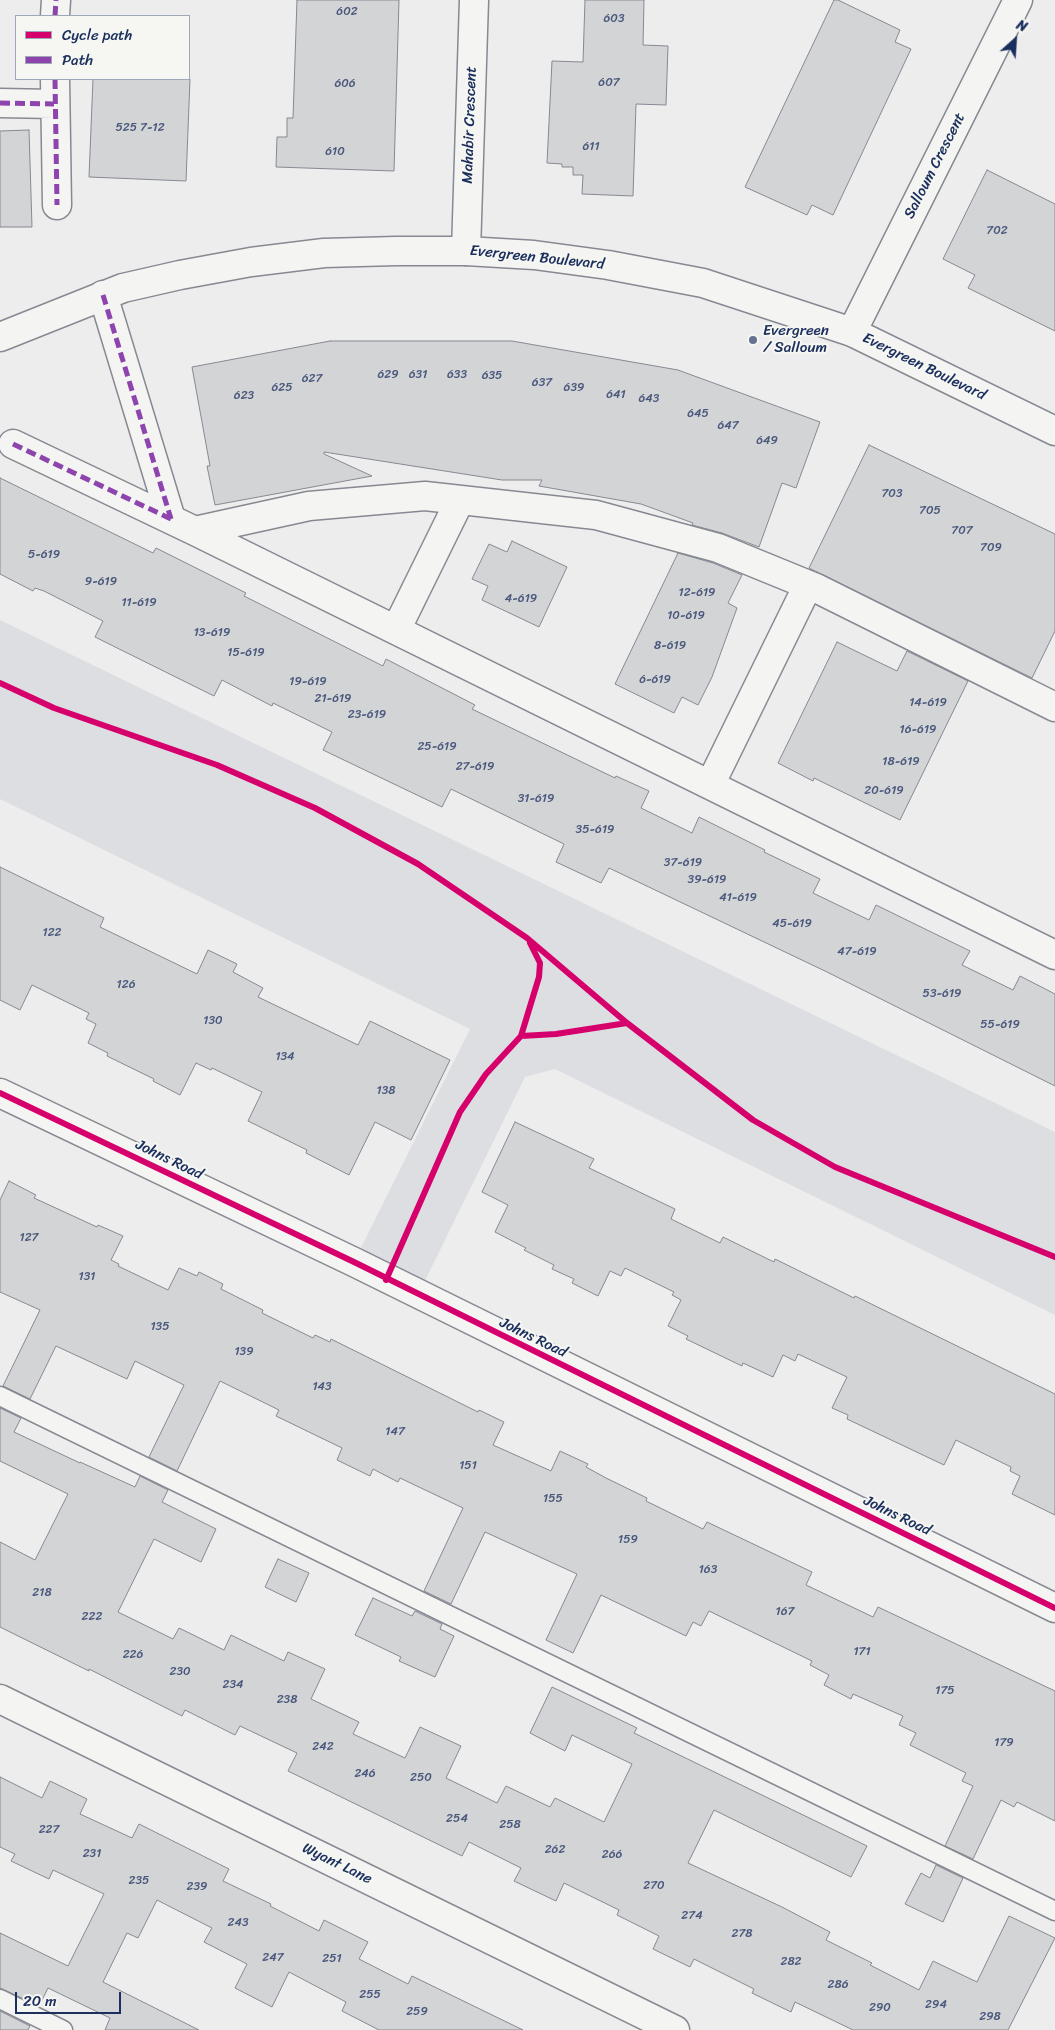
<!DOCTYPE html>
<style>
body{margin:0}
#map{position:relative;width:1055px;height:2030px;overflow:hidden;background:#ededed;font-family:Sriracha,sans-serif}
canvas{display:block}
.legend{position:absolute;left:15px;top:15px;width:175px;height:65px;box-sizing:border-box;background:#f6f6f2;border:1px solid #9ea6b7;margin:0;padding:6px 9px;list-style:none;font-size:15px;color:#1b2f5e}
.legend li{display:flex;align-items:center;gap:10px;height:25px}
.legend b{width:25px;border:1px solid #9ea6b7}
.north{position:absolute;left:990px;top:15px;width:50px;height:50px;-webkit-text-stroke:4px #f6f6f2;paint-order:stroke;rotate:26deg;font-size:14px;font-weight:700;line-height:20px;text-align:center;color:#1b2f5e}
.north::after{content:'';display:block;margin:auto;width:18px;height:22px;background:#1b2f5e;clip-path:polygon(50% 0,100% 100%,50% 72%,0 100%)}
.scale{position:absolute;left:15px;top:1992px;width:106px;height:22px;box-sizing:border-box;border:2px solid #1b2f5e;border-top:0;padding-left:6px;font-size:15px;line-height:18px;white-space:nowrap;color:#1b2f5e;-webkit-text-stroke:4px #f6f6f2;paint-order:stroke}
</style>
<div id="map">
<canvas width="1055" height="2030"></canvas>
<ul class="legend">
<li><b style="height:6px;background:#d6006c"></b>Cycle path</li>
<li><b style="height:6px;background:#8e44ad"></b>Path</li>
</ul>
<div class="north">N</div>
<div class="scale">20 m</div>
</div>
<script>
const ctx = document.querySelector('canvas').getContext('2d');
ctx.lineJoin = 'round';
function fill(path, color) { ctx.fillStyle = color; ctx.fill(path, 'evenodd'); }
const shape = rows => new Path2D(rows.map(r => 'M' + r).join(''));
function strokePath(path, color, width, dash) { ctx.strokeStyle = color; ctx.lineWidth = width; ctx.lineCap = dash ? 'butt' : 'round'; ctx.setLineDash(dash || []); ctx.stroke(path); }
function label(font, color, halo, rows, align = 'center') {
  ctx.font = font + ' Sriracha,sans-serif'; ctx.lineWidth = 4; ctx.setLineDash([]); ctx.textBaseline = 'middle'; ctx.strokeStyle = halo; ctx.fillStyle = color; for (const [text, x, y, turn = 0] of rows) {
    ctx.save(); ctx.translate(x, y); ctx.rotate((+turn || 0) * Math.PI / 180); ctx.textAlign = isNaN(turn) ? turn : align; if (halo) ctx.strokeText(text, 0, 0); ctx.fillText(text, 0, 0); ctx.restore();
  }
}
const green = shape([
 [0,620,1055,1132,1055,1315,555,1069,525,1077,418,1295,354,1262,470,1029,0,799]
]);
const building = shape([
 [297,0,399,0,394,171,276,167,277,137,287,137,287,118,293,118,297,0],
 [585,0,644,0,643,45,668,46,666,105,636,104,633,196,582,194,583,175,573,175,573,167,562,167,562,164,547,163,552,61,583,62,585,0],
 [834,0,838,0,900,30,895,42,911,49,833,215,812,205,807,215,745,187,834,0],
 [93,79,190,79,186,181,89,177,93,79],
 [29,130,32,227,0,227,0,131,29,130],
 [987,170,1055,204,1055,331,968,288,975,275,943,259,987,170],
 [330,341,512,341,678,370,820,422,796,488,782,483,759,547,722,533,692,525,693,523,641,504,539,486,542,480,502,480,324,452,324,454,372,476,215,505,207,466,210,466,192,367,330,341],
 [869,445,1055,534,1055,631,1032,678,809,568,869,445],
 [0,478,153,553,156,548,246,593,244,596,383,666,386,659,475,705,472,709,615,778,616,776,649,791,641,808,692,833,699,817,765,850,764,852,820,879,813,893,869,920,876,905,970,951,962,965,1013,990,1020,976,1055,994,1055,1086,827,972,609,868,601,883,556,862,564,844,451,789,442,807,323,750,332,732,273,703,272,706,222,680,214,696,95,637,103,621,44,591,35,588,33,591,0,574,0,478],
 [512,541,567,567,539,627,482,600,488,586,472,579,489,544,507,552,512,541],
 [678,553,713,563,742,575,728,603,737,608,712,677,698,705,682,697,674,713,615,684,678,553],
 [837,642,897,671,907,651,968,681,900,820,814,778,813,781,778,763,837,642],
 [0,867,104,918,100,927,197,974,208,950,237,964,233,972,263,988,258,997,358,1045,370,1021,450,1060,411,1140,375,1122,349,1175,306,1153,307,1150,248,1121,262,1092,212,1068,211,1070,196,1063,180,1095,153,1081,154,1079,107,1056,108,1053,88,1043,96,1024,86,1019,89,1013,32,985,20,1010,0,1000,0,867],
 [515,1122,594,1159,589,1168,675,1209,671,1219,720,1243,723,1237,774,1262,775,1259,854,1298,855,1296,1055,1394,1055,1515,1012,1494,1020,1476,1010,1471,1011,1467,956,1440,944,1465,847,1419,848,1415,832,1408,847,1377,798,1354,795,1361,783,1355,773,1377,743,1363,742,1366,686,1339,688,1336,668,1326,681,1300,672,1295,674,1292,625,1268,621,1276,610,1271,598,1296,572,1283,574,1279,552,1269,554,1265,524,1250,526,1248,495,1232,508,1205,482,1192,515,1122],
 [9,1181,36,1195,34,1198,97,1227,98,1225,123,1236,111,1260,119,1264,118,1266,168,1290,179,1268,197,1276,199,1272,223,1284,221,1289,263,1310,262,1313,313,1338,315,1335,330,1342,331,1339,478,1412,479,1410,504,1422,493,1445,551,1471,560,1451,588,1464,586,1467,606,1478,647,1498,646,1501,703,1529,707,1522,812,1572,806,1585,873,1617,878,1607,1055,1691,1055,1821,1017,1802,1014,1807,1001,1800,973,1859,945,1846,973,1786,962,1781,966,1773,910,1745,916,1733,899,1725,903,1716,853,1694,851,1699,824,1685,829,1675,810,1665,812,1661,709,1611,701,1626,693,1622,686,1636,601,1595,573,1653,546,1640,577,1574,485,1532,451,1604,424,1591,463,1508,400,1478,398,1482,373,1469,370,1476,337,1460,342,1448,276,1416,279,1410,220,1381,177,1471,149,1457,184,1385,135,1361,127,1379,56,1346,30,1399,3,1386,40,1310,0,1292,0,1200,9,1181],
 [0,1408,21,1418,14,1432,80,1463,80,1462,135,1487,140,1476,168,1490,162,1502,216,1529,201,1562,154,1539,118,1612,173,1639,179,1628,224,1650,231,1635,284,1661,288,1652,325,1669,311,1699,359,1722,353,1734,405,1758,420,1727,461,1746,446,1778,497,1803,506,1786,550,1807,555,1798,604,1822,632,1764,572,1735,565,1751,530,1733,552,1687,637,1728,634,1733,867,1846,851,1877,714,1810,688,1863,782,1907,830,1932,826,1940,872,1963,870,1965,919,1990,933,1961,977,1982,1009,1916,1055,1938,1008,2030,853,2030,795,2002,791,2012,752,1993,754,1989,694,1959,690,1967,653,1949,659,1936,617,1915,619,1910,564,1883,556,1901,514,1881,521,1868,469,1842,462,1856,288,1771,297,1753,240,1726,235,1735,185,1710,182,1716,89,1669,89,1671,0,1627,0,1542,35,1560,68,1494,0,1461,0,1408],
 [278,1559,309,1573,296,1602,265,1587,278,1559],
 [373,1598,412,1616,415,1611,442,1624,440,1629,454,1636,435,1677,399,1661,401,1657,355,1635,373,1598],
 [0,1777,42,1798,50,1781,87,1799,80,1814,132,1838,139,1824,229,1869,223,1881,271,1904,270,1906,319,1931,324,1920,368,1942,359,1959,408,1984,412,1976,523,2030,379,2030,342,2011,346,2002,289,1972,272,2007,235,1988,247,1964,204,1942,212,1928,157,1900,138,1938,127,1933,103,1982,199,2030,105,2030,110,2018,48,1988,39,2006,0,1988,0,1933,68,1966,104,1894,53,1870,49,1879,11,1861,15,1854,0,1847,0,1777],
 [936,1865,963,1878,943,1922,905,1904,921,1873,930,1878,936,1865],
 [0,2011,30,2026,28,2030,0,2030,0,2011]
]);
const lane = shape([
 [0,1396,1055,1911],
 [0,1999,63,2030]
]);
const street = shape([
 [55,16,56,0],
 [55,79,57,205],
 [0,103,54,104],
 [466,251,474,0],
 [103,295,171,519],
 [852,332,1018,0],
 [13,444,195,531,1055,955],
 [195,531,309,506,425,496,596,515,718,548,816,588,1055,707],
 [396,630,460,500],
 [710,785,808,585],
 [0,1093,354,1262,1055,1608],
 [0,1699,675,2030]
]);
const secondary = shape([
 [0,337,123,288,180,275,251,262,324,253,396,251,466,251,534,255,608,265,703,283,852,332,1055,431]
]);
const quiet = shape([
 [55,16,56,0],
 [55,79,57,205],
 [0,103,54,104],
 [103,295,171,519],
 [13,444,171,519]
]);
const cycleway = shape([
 [0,683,54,708,217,765,315,808,418,864,527,938,627,1023],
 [521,1036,539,977,540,963,530,943],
 [0,1093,354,1262,1055,1608],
 [386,1280,460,1112,486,1074,521,1036,556,1034,627,1023,753,1120,835,1167,1055,1257]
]);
const markers = [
 [753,340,5,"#647290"]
];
const numberNames = [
 ["602",347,12],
 ["603",614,19],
 ["607",609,83],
 ["606",345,84],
 ["525 7-12",140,128],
 ["611",591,147],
 ["610",335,152],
 ["702",997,231],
 ["629",388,375],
 ["631",418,375],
 ["633",457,375],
 ["635",492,376],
 ["627",312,379],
 ["637",542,383],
 ["625",282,388],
 ["639",574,388],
 ["641",616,395],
 ["623",244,396],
 ["643",649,399],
 ["645",698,414],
 ["647",728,426],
 ["649",767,441],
 ["703",892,494],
 ["705",930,511],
 ["707",962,531],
 ["709",991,548],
 ["5-619",44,555],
 ["9-619",101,582],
 ["12-619",697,593],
 ["4-619",521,599],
 ["11-619",139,603],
 ["10-619",686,616],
 ["13-619",212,633],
 ["8-619",670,646],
 ["15-619",246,653],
 ["6-619",655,680],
 ["19-619",308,682],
 ["21-619",333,699],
 ["14-619",928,703],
 ["23-619",367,715],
 ["16-619",918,730],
 ["25-619",437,747],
 ["18-619",901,762],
 ["27-619",475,767],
 ["20-619",884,791],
 ["31-619",536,799],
 ["35-619",595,830],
 ["37-619",683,863],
 ["39-619",707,880],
 ["41-619",738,898],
 ["45-619",792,924],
 ["122",52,933],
 ["47-619",857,952],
 ["126",126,985],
 ["53-619",942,994],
 ["130",213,1021],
 ["55-619",1000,1025],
 ["134",285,1057],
 ["138",386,1091],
 ["127",29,1238],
 ["131",87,1277],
 ["135",160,1327],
 ["139",244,1352],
 ["143",322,1387],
 ["147",395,1432],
 ["151",468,1466],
 ["155",553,1499],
 ["159",628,1540],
 ["163",708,1570],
 ["218",42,1593],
 ["167",785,1612],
 ["222",92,1617],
 ["171",862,1652],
 ["226",133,1655],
 ["230",180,1672],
 ["234",233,1685],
 ["175",945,1691],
 ["238",287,1700],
 ["179",1004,1743],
 ["242",323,1747],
 ["246",365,1774],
 ["250",421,1778],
 ["254",457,1819],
 ["258",510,1825],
 ["227",49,1830],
 ["262",555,1850],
 ["231",92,1854],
 ["266",612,1855],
 ["235",139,1881],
 ["270",654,1886],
 ["239",197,1887],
 ["274",692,1916],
 ["243",238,1923],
 ["278",742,1934],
 ["247",273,1958],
 ["251",332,1959],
 ["282",791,1962],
 ["286",838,1985],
 ["255",370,1995],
 ["294",936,2005],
 ["290",880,2008],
 ["259",417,2012],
 ["298",990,2017]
];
const streetNames = [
 ["Mahabir Crescent",470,125,-88],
 ["Salloum Crescent",935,166,-63],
 ["Evergreen Boulevard",537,258,6],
 ["Evergreen Boulevard",924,367,26],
 ["Johns Road",169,1160,26],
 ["Johns Road",533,1338,26],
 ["Johns Road",897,1516,26],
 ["Wyant Lane",337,1864,26]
];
const poiNames = [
 ["Evergreen",763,331],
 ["/ Salloum",763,348]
];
fill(green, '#dcdee1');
fill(building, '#d3d4d6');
strokePath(building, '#868992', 1);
strokePath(lane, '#868992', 21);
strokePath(street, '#868992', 31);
strokePath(secondary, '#868992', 31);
strokePath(lane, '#f4f4f2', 18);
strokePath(street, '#f4f4f2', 28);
strokePath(secondary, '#f4f4f2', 28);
strokePath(quiet, '#8e44ad', 5, [10, 5]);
strokePath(cycleway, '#d6006c', 6);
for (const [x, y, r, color] of markers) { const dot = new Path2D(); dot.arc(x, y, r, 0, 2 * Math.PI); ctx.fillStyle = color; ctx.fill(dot); strokePath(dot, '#f6f6f2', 2); }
label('12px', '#49587c', null, numberNames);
label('15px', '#1b2f5e', '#f6f6f2', streetNames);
label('15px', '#1b2f5e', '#f6f6f2', poiNames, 'left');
</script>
